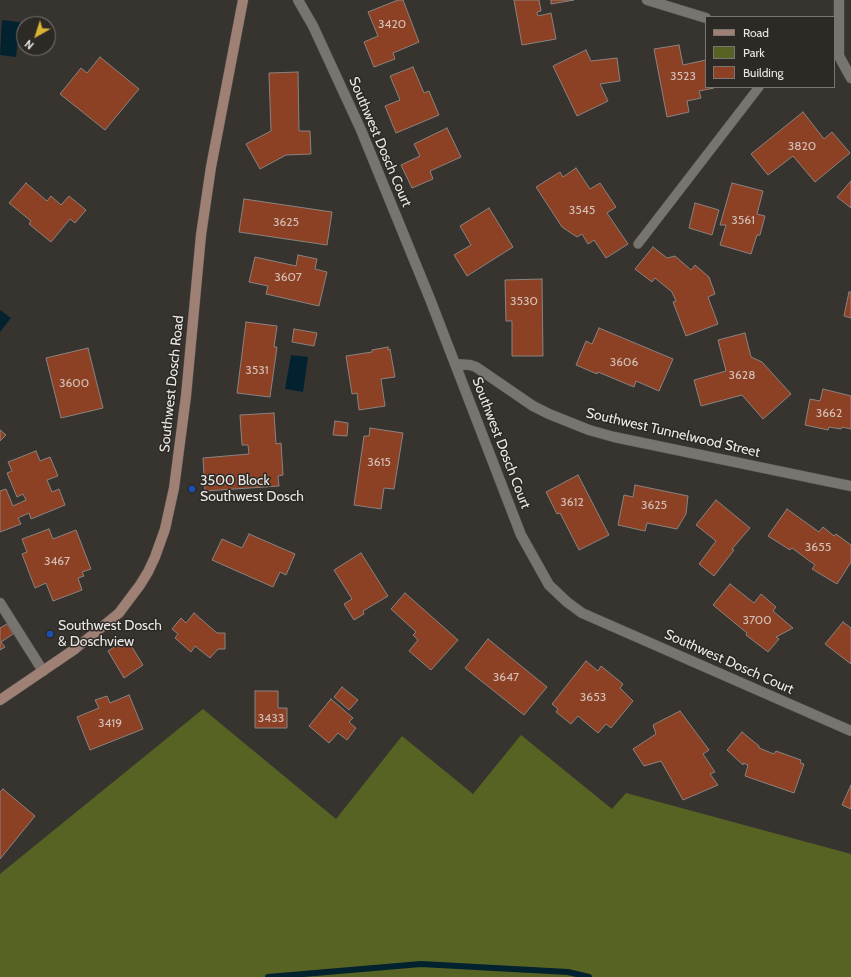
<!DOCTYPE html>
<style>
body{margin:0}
#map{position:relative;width:851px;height:977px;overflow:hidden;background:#373430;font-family:Cabin,sans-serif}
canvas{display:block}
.legend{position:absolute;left:705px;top:16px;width:130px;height:72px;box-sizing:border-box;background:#2d2a26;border:1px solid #797673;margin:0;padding:5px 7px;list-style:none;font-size:12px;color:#ebe9e6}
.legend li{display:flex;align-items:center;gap:8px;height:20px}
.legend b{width:20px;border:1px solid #797673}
.north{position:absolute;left:16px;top:16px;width:40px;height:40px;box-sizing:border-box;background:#2d2a26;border:1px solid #797673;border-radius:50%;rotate:219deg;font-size:11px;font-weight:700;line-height:16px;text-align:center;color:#ebe9e6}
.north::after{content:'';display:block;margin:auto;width:14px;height:18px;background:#d9b334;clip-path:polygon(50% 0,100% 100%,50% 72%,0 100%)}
</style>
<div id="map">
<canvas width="851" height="977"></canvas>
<ul class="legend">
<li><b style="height:5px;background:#9f8074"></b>Road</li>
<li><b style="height:11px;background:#576323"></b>Park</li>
<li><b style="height:11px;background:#8c4125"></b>Building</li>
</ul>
<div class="north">N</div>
</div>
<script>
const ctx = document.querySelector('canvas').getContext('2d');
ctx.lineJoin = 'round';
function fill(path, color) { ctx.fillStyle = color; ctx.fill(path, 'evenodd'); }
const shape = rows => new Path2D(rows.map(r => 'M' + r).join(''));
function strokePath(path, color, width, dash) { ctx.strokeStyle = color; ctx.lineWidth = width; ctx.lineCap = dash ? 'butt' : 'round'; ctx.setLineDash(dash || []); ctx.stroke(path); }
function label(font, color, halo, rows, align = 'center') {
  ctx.font = font + ' Cabin,sans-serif'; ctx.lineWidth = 3; ctx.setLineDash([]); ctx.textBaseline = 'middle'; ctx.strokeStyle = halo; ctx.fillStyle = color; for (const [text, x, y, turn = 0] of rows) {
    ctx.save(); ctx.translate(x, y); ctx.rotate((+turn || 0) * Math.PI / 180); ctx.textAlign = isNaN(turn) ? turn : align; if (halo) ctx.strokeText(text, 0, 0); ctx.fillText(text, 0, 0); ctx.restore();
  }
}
const green = shape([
 [203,709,336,819,402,736,473,794,521,735,612,809,626,793,851,854,851,977,0,977,0,874]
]);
const water = shape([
 [2,20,20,22,16,57,0,55],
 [0,310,11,318,0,332],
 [291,355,308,357,303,392,285,389]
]);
const stream = shape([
 [268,977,421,964,568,972,589,977]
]);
const building = shape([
 [398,0,403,0,419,42,393,53,395,59,374,67,364,42,378,36,368,12,398,0],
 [514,0,539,0,541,11,537,12,538,16,551,13,556,39,522,45,514,0],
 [551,0,574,0,551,4,551,0],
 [679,45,683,65,706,60,706,87,714,87,714,88,699,91,701,98,687,101,689,112,667,117,654,49,679,45],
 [586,50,591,61,617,58,620,81,600,84,608,101,577,116,553,66,586,50],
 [100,57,139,89,105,130,60,94,81,68,87,73,100,57],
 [413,67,424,93,429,91,439,115,396,133,385,106,400,100,390,76,413,67],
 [298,72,299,131,310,131,311,154,286,155,260,169,246,144,271,131,269,73,298,72],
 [803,112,824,139,832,132,850,153,815,182,793,156,768,175,751,154,803,112],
 [447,128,461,157,430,171,433,179,412,188,401,165,420,156,414,144,447,128],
 [576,168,590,189,600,183,616,207,607,213,628,244,606,258,594,240,588,244,582,234,577,237,562,227,536,187,560,172,563,177,576,168],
 [851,181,851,208,837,197,851,181],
 [26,183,47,201,51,196,61,205,69,196,86,210,75,223,70,219,51,242,29,224,31,221,9,203,26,183],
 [732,183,763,191,757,214,765,216,760,235,757,235,751,254,720,245,726,225,720,225,732,183],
 [244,199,332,212,327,245,239,232,244,199],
 [695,203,719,210,712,235,689,228,695,203],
 [489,208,513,247,467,276,454,255,471,245,460,226,489,208],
 [653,247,667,258,675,256,691,270,695,265,709,277,715,294,708,297,718,324,686,336,673,302,676,301,672,292,655,278,652,282,635,269,653,247],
 [298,255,317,259,315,269,327,272,319,306,266,294,268,286,249,282,255,257,296,266,298,255],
 [542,279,543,356,512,356,512,321,506,321,505,280,542,279],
 [849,292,851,292,851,318,844,316,849,292],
 [246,322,277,326,274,347,277,347,270,397,237,393,246,322],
 [599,328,673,359,659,391,636,381,634,387,598,372,597,374,576,365,586,341,592,344,599,328],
 [294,329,317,333,314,346,292,342,294,329],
 [745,333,751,357,762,362,791,394,763,419,742,395,701,406,694,380,726,371,718,340,745,333],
 [388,347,388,350,390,349,395,377,381,379,385,406,359,410,357,393,352,394,346,356,372,352,372,350,388,347],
 [88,348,103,408,61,418,46,358,88,348],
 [823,389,851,396,851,429,842,427,841,429,829,427,828,430,805,425,810,399,820,401,823,389],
 [274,413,276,444,281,443,283,475,278,476,279,486,205,491,203,458,249,454,248,445,242,445,240,415,274,413],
 [335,421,348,423,347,436,333,435,335,421],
 [370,428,403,433,394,489,384,488,381,509,354,505,364,436,369,436,370,428],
 [0,430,6,435,0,441,0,430],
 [36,451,40,461,50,457,58,476,47,480,52,492,59,489,65,505,31,519,29,513,18,518,21,524,0,532,0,491,6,489,13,506,26,500,23,494,17,497,7,473,12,471,8,462,36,451],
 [578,475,609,535,579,550,560,513,557,514,546,492,578,475],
 [635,485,688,496,686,514,677,529,647,523,645,531,618,525,624,495,633,497,635,485],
 [716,500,750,528,732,549,734,550,714,576,699,564,716,541,696,525,716,500],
 [787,509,819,532,823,527,834,536,836,534,851,545,851,562,837,584,812,569,815,565,792,548,790,550,768,536,787,509],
 [49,529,53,539,76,530,91,569,82,572,84,576,78,578,82,590,53,601,46,583,35,588,22,554,27,552,22,539,49,529],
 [249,534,295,554,286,575,280,572,273,587,212,560,222,539,242,548,249,534],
 [361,553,388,596,363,611,364,614,354,620,344,604,352,599,334,570,361,553],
 [730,584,754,603,761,594,776,607,773,611,793,628,776,637,779,639,768,652,746,635,747,633,713,605,730,584],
 [405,593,458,640,431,670,409,651,418,640,413,635,416,632,391,609,405,593],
 [194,613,217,633,225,633,225,649,218,649,210,658,195,646,191,652,175,638,178,634,172,629,181,618,186,623,194,613],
 [843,622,851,628,851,664,825,644,843,622],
 [7,624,13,634,1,642,5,647,0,650,0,628,7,624],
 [127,639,143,665,124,678,108,651,127,639],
 [488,639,547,687,524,715,465,668,488,639],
 [586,661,598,671,601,666,623,684,620,688,633,701,611,728,606,724,598,733,578,716,571,724,556,712,558,709,552,704,586,661],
 [342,687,358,700,349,710,334,697,342,687],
 [255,691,278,691,278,708,287,708,287,728,255,728,255,691],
 [129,695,143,729,90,750,77,717,99,708,95,700,107,696,110,703,129,695],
 [331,699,353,718,349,722,356,728,347,740,338,733,329,743,309,726,331,699],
 [680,711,709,750,703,754,715,772,710,774,718,785,683,800,661,761,644,766,633,749,656,734,653,725,680,711],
 [742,732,759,746,759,748,774,754,776,751,801,760,800,763,804,764,794,793,745,776,748,765,743,763,743,765,727,750,742,732],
 [851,785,851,809,842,805,851,785],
 [3,789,35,816,0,859,0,792,3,789]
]);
const lane = shape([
 [638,244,759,87]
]);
const street = shape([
 [298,0,313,26,361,130,430,299,521,535,549,585,567,602,582,613,851,731],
 [647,0,706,18],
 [839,0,839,56],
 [834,54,839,56,851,78],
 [455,364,470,365,476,367,533,406,549,414,589,430,614,437,851,486],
 [0,603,43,671]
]);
const secondary = shape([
 [0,700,75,649,119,613,140,585,148,572,155,557,165,529,174,488,186,396,201,235,211,167,243,0]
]);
const markers = [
 [192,489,4,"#1a4fb4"],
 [50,634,4,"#1a4fb4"]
];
const numberNames = [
 ["3420",392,24],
 ["3523",683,76],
 ["3820",802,146],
 ["3545",582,210],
 ["3561",743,220],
 ["3625",286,222],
 ["3607",288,277],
 ["3530",524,301],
 ["3606",624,362],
 ["3531",257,370],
 ["3628",742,375],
 ["3600",74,383],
 ["3662",829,413],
 ["3615",379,462],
 ["3612",572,502],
 ["3625",654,505],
 ["3655",818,547],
 ["3467",57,561],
 ["3700",757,620],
 ["3647",506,677],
 ["3653",593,697],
 ["3433",271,718],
 ["3419",110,723]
];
const streetNames = [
 ["Southwest Dosch Court",380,142,67],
 ["Southwest Dosch Road",172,384,-84],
 ["Southwest Tunnelwood Street",673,433,13],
 ["Southwest Dosch Court",501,443,69],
 ["Southwest Dosch Court",729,662,24]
];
const poiNames = [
 ["3500 Block",200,481],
 ["Southwest Dosch",200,497],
 ["Southwest Dosch",58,626],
 ["& Doschview",58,642]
];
fill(green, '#576323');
fill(water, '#032230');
strokePath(stream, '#032230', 6);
fill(building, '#8c4125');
strokePath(building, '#898380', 1);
strokePath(lane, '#54514e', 10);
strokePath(street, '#54514e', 11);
strokePath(secondary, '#54514e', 11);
strokePath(lane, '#787570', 9);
strokePath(street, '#787570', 10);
strokePath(secondary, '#9f8074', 10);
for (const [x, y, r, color] of markers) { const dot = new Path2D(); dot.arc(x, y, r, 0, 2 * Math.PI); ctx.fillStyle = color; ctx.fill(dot); strokePath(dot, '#2d2a26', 1.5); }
label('12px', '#d3bfb6', null, numberNames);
label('14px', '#ebe9e6', '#2d2a26', streetNames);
label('14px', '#ebe9e6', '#2d2a26', poiNames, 'left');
</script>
